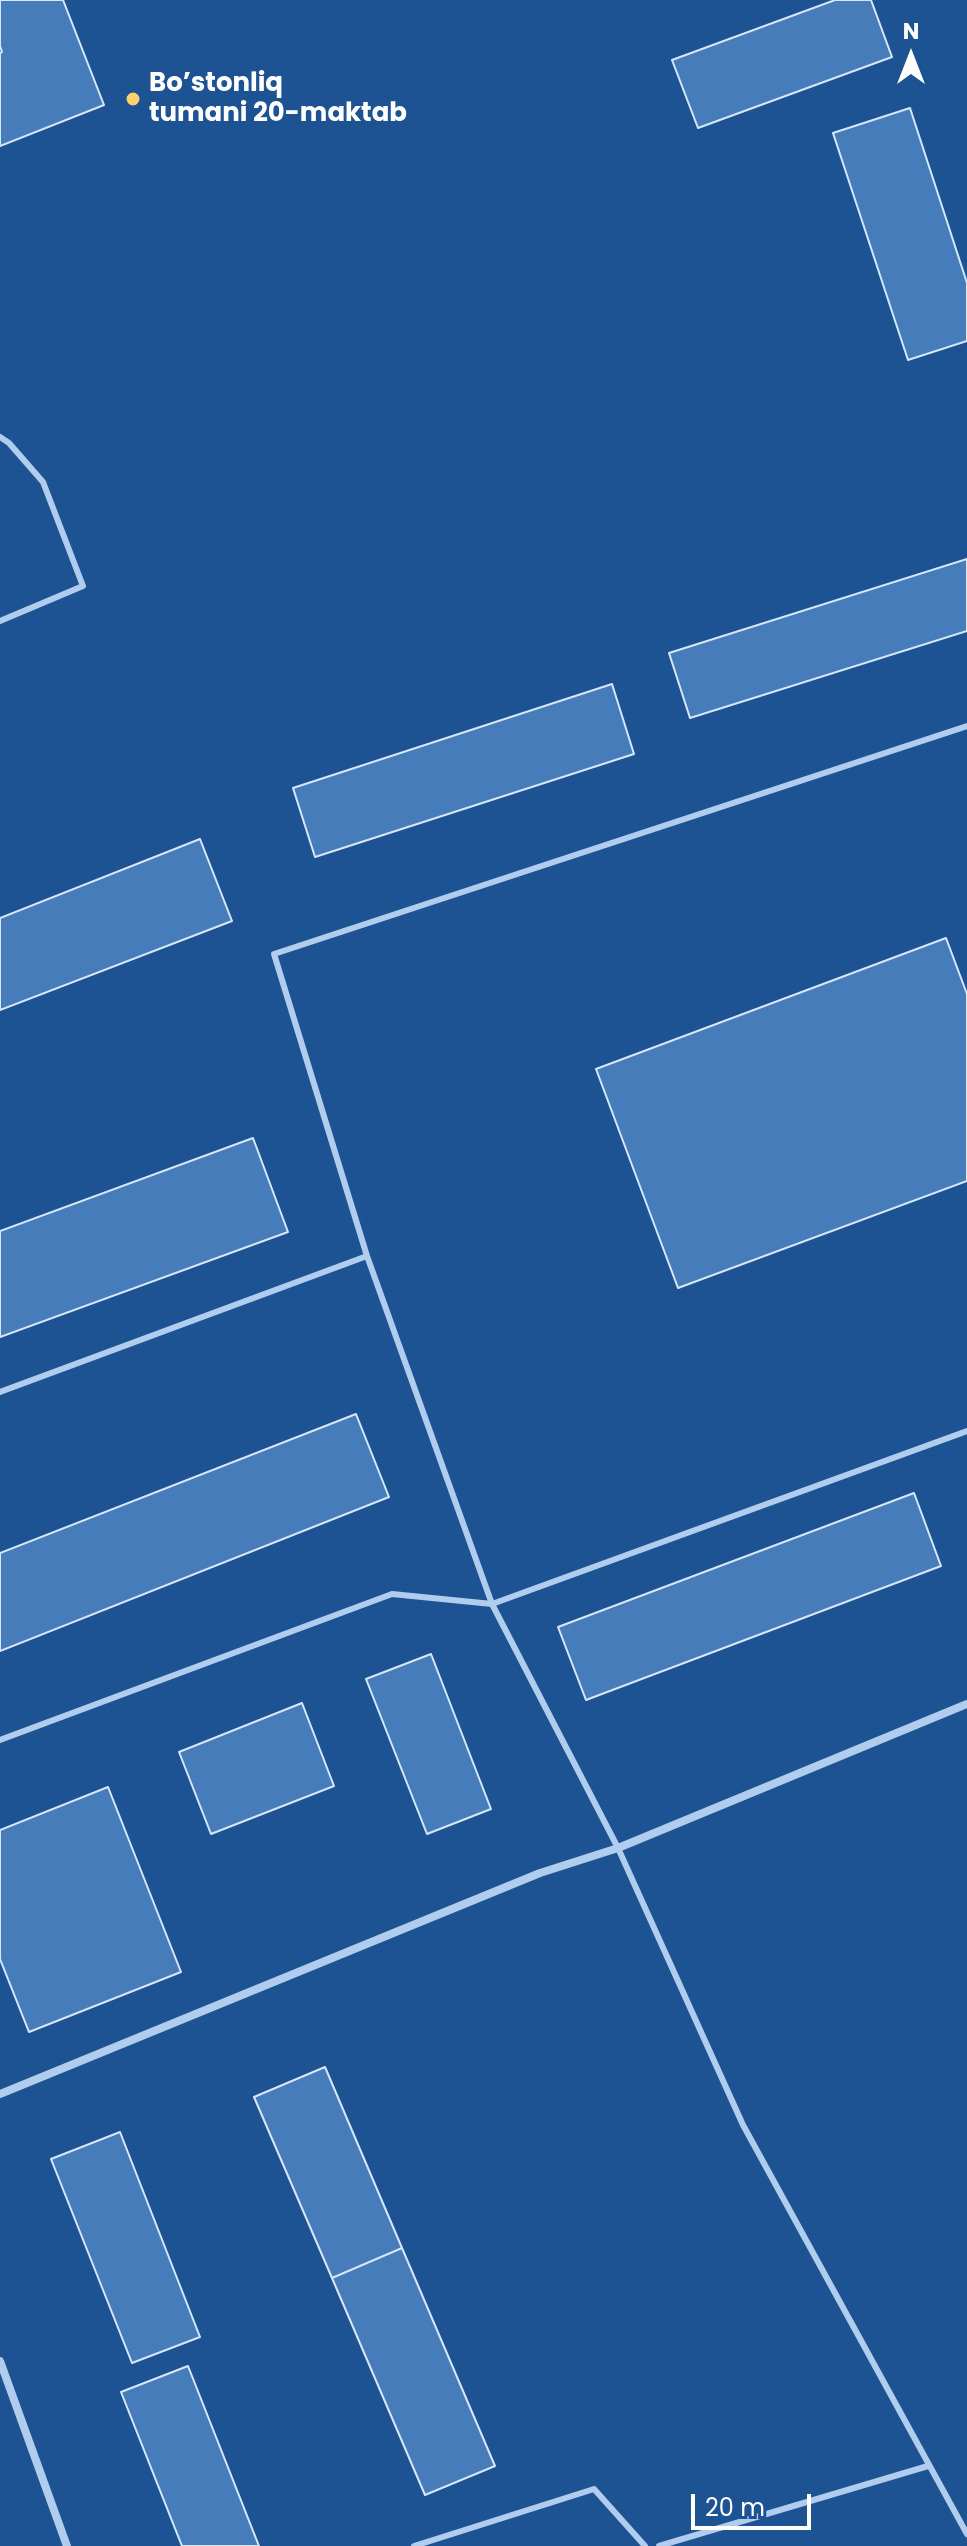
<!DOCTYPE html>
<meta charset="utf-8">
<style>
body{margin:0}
#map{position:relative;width:967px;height:2546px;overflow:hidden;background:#1e5393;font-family:Poppins,sans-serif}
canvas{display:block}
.north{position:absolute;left:871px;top:16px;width:80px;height:80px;-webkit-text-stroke:6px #1e5393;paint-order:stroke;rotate:0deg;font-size:22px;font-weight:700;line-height:32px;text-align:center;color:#fff}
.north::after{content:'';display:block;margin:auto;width:28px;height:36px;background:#fff;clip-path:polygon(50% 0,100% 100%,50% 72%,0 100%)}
.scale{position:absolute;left:691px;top:2494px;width:120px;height:36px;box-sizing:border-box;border:4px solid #fff;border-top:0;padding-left:10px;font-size:24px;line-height:28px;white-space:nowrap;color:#fff;-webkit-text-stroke:6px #1e5393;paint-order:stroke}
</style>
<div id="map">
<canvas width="967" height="2546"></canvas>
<div class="north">N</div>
<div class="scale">20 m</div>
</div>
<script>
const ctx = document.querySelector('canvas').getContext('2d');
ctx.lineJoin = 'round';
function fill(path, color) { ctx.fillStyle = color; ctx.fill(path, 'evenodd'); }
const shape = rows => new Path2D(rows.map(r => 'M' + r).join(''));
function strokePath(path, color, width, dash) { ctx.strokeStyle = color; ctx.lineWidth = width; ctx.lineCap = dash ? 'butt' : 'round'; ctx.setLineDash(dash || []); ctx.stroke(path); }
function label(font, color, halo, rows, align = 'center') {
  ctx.font = font + ' Poppins,sans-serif'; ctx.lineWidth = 6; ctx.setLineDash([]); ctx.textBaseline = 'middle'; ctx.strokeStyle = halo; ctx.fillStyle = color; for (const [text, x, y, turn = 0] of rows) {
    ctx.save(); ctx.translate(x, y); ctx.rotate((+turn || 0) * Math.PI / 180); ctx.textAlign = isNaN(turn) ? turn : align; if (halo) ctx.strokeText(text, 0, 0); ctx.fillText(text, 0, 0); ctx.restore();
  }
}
const building = shape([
 [0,0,63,0,104,105,0,146,0,53,2,52,0,46,0,0],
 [835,0,871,0,892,57,698,128,672,60,835,0],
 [910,108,967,283,967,341,908,360,833,133,910,108],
 [967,559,967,631,690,718,669,653,967,559],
 [612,684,634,754,315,857,293,788,612,684],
 [200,839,232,921,0,1010,0,918,200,839],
 [946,938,967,994,967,1181,678,1288,596,1069,946,938],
 [253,1138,288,1232,0,1337,0,1231,253,1138],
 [356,1414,389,1497,0,1651,0,1553,356,1414],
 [914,1493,941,1566,586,1700,558,1627,914,1493],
 [431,1654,491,1809,427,1834,366,1679,431,1654],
 [302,1703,334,1786,211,1834,179,1752,302,1703],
 [108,1787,181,1972,29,2032,0,1959,0,1830,108,1787],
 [325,2067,402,2248,332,2278,254,2097,325,2067],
 [120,2132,200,2337,132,2363,51,2159,120,2132],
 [402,2248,495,2466,425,2495,332,2278,402,2248],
 [188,2366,259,2546,182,2546,121,2392,188,2366]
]);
const service = shape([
 [0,437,9,443,43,482,83,586,0,621],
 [967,726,274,954,367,1256,492,1604,618,1848,743,2125,967,2534],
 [0,1392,367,1256],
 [0,1740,392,1594,492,1604,967,1431],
 [414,2546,594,2489,645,2546],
 [659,2546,928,2466]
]);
const minor = shape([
 [0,2094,540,1873,618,1848,967,1704],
 [0,2361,67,2546]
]);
const markers = [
 [133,99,8,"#fdd16f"]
];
const poiNames = [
 ["Bo’stonliq",149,84],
 ["tumani 20-maktab",149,114]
];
fill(building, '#467cba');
strokePath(building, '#d6e7fa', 2);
strokePath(service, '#b0cdee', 6);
strokePath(minor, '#b0cdee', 8);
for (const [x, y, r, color] of markers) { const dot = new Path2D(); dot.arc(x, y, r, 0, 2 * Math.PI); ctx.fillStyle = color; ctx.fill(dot); strokePath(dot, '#1e5393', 3); }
label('bold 26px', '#fff', '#1e5393', poiNames, 'left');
</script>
